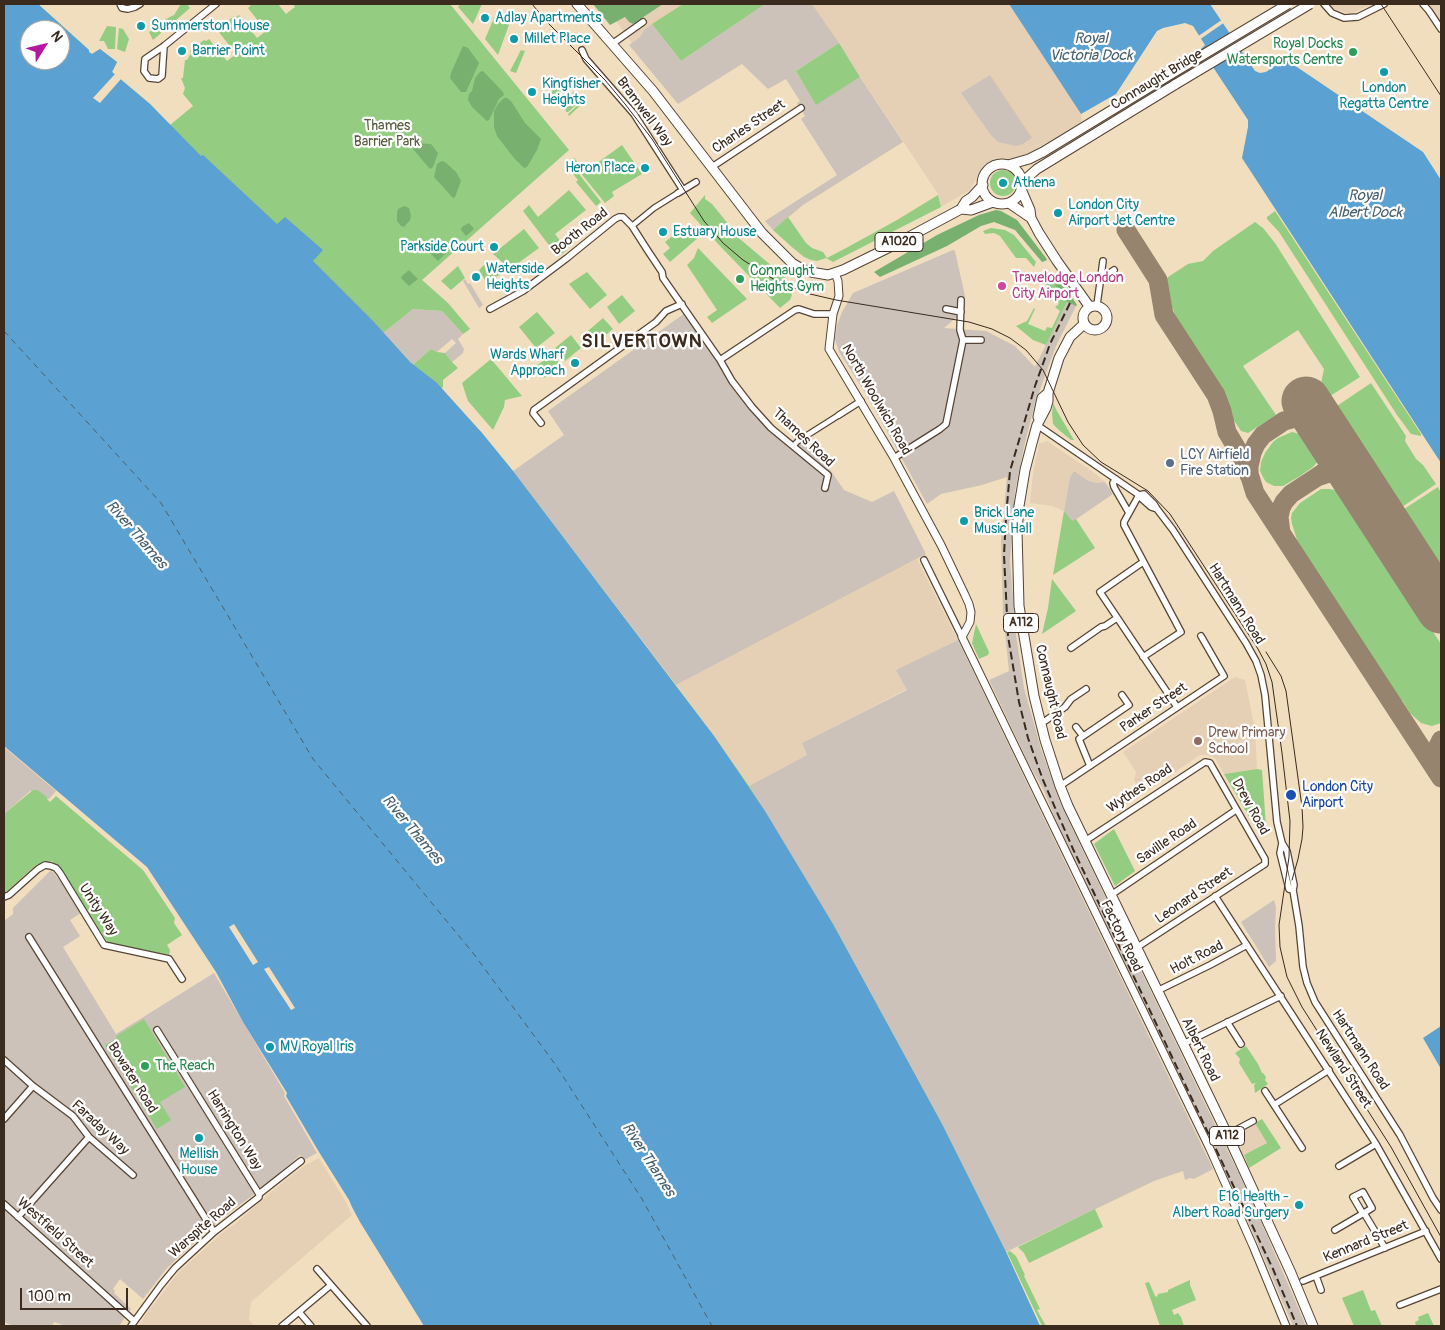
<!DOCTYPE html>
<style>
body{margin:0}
#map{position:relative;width:1445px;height:1330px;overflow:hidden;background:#f0debf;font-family:Pangolin,sans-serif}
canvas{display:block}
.frame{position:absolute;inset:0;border:5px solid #3b2a1e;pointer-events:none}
.north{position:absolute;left:20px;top:20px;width:50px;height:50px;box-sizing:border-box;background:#fff;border:1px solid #b1aaa5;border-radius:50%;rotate:54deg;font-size:14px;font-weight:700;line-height:20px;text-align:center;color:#3b2a1e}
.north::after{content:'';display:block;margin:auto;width:18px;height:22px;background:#b5179e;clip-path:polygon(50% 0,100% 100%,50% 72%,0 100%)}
.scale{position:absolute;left:20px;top:1288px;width:108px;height:22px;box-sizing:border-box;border:2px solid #3b2a1e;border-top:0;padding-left:6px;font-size:15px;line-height:18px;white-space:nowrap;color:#3b2a1e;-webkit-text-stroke:4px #fff;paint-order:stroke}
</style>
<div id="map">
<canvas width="1445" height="1330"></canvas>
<div class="frame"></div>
<div class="north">N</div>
<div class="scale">100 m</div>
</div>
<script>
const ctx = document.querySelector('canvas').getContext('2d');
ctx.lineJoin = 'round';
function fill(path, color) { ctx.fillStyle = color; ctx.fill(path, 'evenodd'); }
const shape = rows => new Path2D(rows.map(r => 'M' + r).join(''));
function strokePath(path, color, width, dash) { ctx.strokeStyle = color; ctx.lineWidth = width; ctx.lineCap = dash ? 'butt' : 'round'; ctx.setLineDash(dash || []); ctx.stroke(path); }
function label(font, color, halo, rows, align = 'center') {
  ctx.font = font + ' Pangolin,sans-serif'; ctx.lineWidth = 4.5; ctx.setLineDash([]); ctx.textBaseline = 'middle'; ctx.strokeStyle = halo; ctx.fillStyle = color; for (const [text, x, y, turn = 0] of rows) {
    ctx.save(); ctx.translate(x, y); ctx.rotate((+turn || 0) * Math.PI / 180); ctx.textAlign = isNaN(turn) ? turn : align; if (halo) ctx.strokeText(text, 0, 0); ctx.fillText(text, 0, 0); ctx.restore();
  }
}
const built = shape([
 [663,4,683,4,644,30,640,37,632,43,616,21,625,17,633,24],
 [812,4,1009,4,1081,114,1082,122,1031,152,1012,158,996,160,981,170,970,190,941,207,938,194],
 [1329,4,1371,4,1351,14,1331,8],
 [1428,4,1441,4,1441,23],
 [1047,441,1093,472,1105,482,1096,483,1087,480,1074,471,1070,477,1064,511,1052,506,1030,503,1033,473,1039,444],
 [917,559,958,640,897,670,907,689,802,743,807,755,749,786,714,736,676,685],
 [1235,677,1245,680,1255,729,1257,769,1224,774,1215,758,1208,755,1200,755,1145,793,1143,792,1134,781,1136,772,1123,752],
 [1255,1123,1267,1143,1243,1156,1234,1138,1234,1135],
 [319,1158,346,1202,352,1215,251,1302,249,1320,255,1326,139,1326,146,1314,178,1273,223,1232,235,1224,270,1193,305,1165]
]);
const industrial = shape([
 [765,4,812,4,839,43,796,71,816,104,860,77,903,142,803,205,773,230,765,221,837,175,801,119,805,116,797,103,800,101,786,79,768,89,742,64,678,104,629,45,640,37,644,30,652,24,681,61],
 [990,75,1032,138,1021,145,1016,146,998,142,991,135,961,93],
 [953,250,955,251,965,296,965,310,944,328,986,331,1015,346,1035,367,1067,302,1076,306,1056,346,1035,403,1024,447,1015,491,1010,561,1016,635,1024,688,1041,749,1055,788,1073,830,1253,1203,1306,1326,1293,1326,1254,1235,1198,1115,1108,931,1055,819,1044,791,1029,764,989,680,1009,671,1003,613,1001,540,1007,477,982,485,941,494,927,504,866,394,839,352,835,339,837,325,842,312,853,293],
 [465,279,468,284,470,283,483,305,479,308,463,281],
 [413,309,442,311,463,334,458,339,464,349,463,353,452,362,445,353,456,343,452,339,437,352,431,349,413,365,383,333],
 [685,313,735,388,758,417,795,442,801,442,818,456,829,468,844,490,872,502,894,491,926,554,676,685,513,471,564,435,548,411],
 [1074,471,1087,480,1096,483,1105,482,1113,494,1072,522,1064,511,1070,477],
 [958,640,1213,1169,1194,1179,1190,1178,1185,1180,1183,1171,1154,1181,1006,1252,942,1124,833,924,749,786,807,755,802,743,907,690,896,670],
 [4,747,56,791,49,799,38,790,30,791,4,814],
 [51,870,63,884,81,913,70,920,80,936,63,947,116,1034,214,973,285,1093,284,1096,317,1153,304,1160,300,1155,270,1182,216,1223,167,1268,143,1299,120,1279,113,1289,115,1291,114,1293,131,1309,119,1326,66,1326,54,1322,52,1326,13,1326,4,1322,4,921,13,914,13,908],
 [1274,900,1276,907,1275,930,1276,961,1269,967,1241,922]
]);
const green = shape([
 [4,4,38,4,89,50,89,52,92,54,100,49,117,62,112,72,150,104,170,125,193,106,183,94,185,88,181,78,183,78,185,60,187,60,191,53,190,51,204,40,206,41,209,39,227,61,236,54,218,31,221,29,220,27,234,16,235,18,239,15,257,38,266,31,248,8,251,5,250,4,278,4,286,14,295,7,293,4,450,4,569,150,422,280,448,303,470,329,463,334,442,311,413,309,383,333,413,365,431,349,437,352,445,353,452,362,458,368,443,380,443,387,441,389,482,433,513,471,714,736,749,786,833,924,942,1124,1006,1252,1040,1326,27,165],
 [30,30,60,30,60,60,30,60],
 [181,4,187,4,190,8,153,40,149,32,161,25,166,19,174,15],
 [460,4,482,4,473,24,458,7],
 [683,4,765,4,681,61,652,24],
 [497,11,500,11,510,22,498,55,485,39],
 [107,26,116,27,115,49,108,49,104,41,99,41],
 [119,28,123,29,129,39,125,52,117,49],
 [839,43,860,77,816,105,796,71],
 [521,50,525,51,516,73,510,71],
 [557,80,560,83,561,96,550,96],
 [574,91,584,102,569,116,568,114,579,104,571,95],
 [564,97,570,97,576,102,576,105,568,112,566,112],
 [622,145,642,174,612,192,614,196,605,203,571,161,574,158,587,172,591,174,593,173,589,169],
 [568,160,601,202,596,206,576,182,578,180,564,163],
 '990 183a13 13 0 1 1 26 0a13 13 0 1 1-26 0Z',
 [569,190,586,210,555,234,567,250,558,257,523,211,529,205,538,217],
 [705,195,705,199,712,204,729,225,733,232,741,240,785,277,792,295,790,300,780,308,720,246,690,213],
 [938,195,941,207,833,262,826,258,817,261,811,260,804,257,793,248,773,230,788,217,806,243,812,248,823,252,827,258,848,247,897,220],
 [1275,211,1421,434,1421,436,1411,434,1397,415,1279,232,1267,219,1267,217],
 [1255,222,1263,228,1275,243,1360,377,1327,398,1320,388,1324,369,1298,330,1243,366,1276,415,1248,433,1241,431,1233,419,1232,412,1219,385,1177,320,1172,307,1167,279,1168,277,1188,264,1203,261,1213,251],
 [694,228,699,237,670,262,663,254,670,248,665,242,680,230,685,236],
 [991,228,1005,230,1014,235,1036,262,1034,267,1026,258,1016,258,1000,236,994,233,985,234,983,231],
 [524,229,539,248,510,269,493,254],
 [698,248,747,299,712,323,707,317,717,310,687,265,694,258],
 [485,264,503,273,486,282,479,270],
 [458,266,465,278,451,290,441,281],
 [587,272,607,295,590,309,569,284],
 [1048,278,1050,278,1067,302,1046,345,1033,340,1016,326,1027,321,1034,308,1035,309,1028,324,1045,331,1047,327,1052,328,1060,311,1055,307,1059,304,1044,281],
 [622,295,635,311,619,324,607,307],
 [537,312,555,333,536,348,519,327],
 [603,318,613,329,597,342,588,331],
 [571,335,581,348,565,361,555,348],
 [552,354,561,365,544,378,535,367],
 [491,359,522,396,505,400,504,407,493,430,468,401,462,383],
 [1371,383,1406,436,1405,441,1416,459,1423,465,1436,484,1399,509,1334,408],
 [1053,403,1057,411,1074,440,1071,440,1060,431,1053,424,1052,414],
 [1292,432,1304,435,1320,459,1313,467,1300,476,1283,486,1274,486,1266,482,1264,479,1260,471,1261,462,1265,453,1273,442,1278,438],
 [1438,487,1441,493,1441,573,1401,511],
 [1321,489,1329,489,1341,491,1441,644,1441,723,1432,726,1421,723,1410,713,1402,700,1400,701,1299,546,1292,524,1291,518,1292,513,1300,503],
 [1064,511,1072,521,1076,519,1095,548,1053,575],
 [1052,579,1076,611,1042,634,1048,608],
 [976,624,989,652,988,655,979,659,972,643],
 [1257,769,1262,770,1266,826,1254,825,1224,774],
 [33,790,38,790,48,798,47,799,50,802,56,796,143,870,175,918,174,923,182,935,167,945,170,950,169,955,108,943,60,868,52,861,36,865,4,894,4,814],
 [1114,829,1135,871,1115,886,1094,844],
 [144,1019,185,1087,160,1102,171,1120,157,1129,105,1045,117,1038,116,1036],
 [1246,1046,1258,1064,1262,1073,1263,1073,1266,1077,1265,1080,1268,1084,1255,1093,1254,1085,1256,1083,1252,1084,1239,1063,1240,1059,1235,1053],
 [1262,1119,1281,1148,1249,1168,1244,1155,1267,1143,1255,1123],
 [1095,1209,1103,1227,1029,1263,1024,1253,1018,1247],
 [1010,1251,1016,1256,1025,1275,1024,1276,1040,1309,1037,1310,1046,1326,1042,1326,1007,1252],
 [1190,1280,1190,1285,1196,1300,1172,1310,1174,1315,1178,1313,1181,1317,1184,1326,1160,1326,1145,1283,1149,1282,1155,1296,1157,1297,1158,1294,1168,1292,1168,1290],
 [1363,1290,1371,1311,1375,1310,1382,1326,1354,1326,1342,1298],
 [1428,1313,1434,1326,1416,1326,1415,1322,1419,1320,1418,1317]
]);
const forest = shape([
 [593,4,663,4,633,24,629,22,625,17,610,25],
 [463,46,468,48,479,63,466,92,461,92,450,78,451,73],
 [483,71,503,92,504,95,499,99,489,120,487,121,472,107,468,100,469,94,472,91,475,78,480,72],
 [504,98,507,98,511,101,525,123,541,139,537,150,527,167,524,168,514,158,497,136,494,127,494,111,498,104],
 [413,143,431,144,438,153,433,167,430,169,429,168,413,149],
 [442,161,445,162,456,172,461,181,455,197,453,198,434,177,437,164],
 [404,206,409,208,411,216,410,220,404,227,401,226,397,221,397,213,398,209],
 [996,210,1001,211,1017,220,1046,258,1047,260,1045,261,1042,262,1015,230,994,222,981,226,947,246,880,277,874,272,937,235,979,215],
 [469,223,474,229,466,236,461,230,462,227],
 [438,246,445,254,438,261,431,254,431,252],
 [409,270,418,279,409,286,401,278,402,276],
 [1052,277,1060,279,1077,305,1076,306,1067,302,1050,278]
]);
const water = shape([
 [4,4,38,4,89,50,89,52,92,54,100,49,117,62,112,72,150,104,201,156,203,155,277,224,285,217,323,250,313,261,374,322,410,362,437,383,482,433,513,471,714,736,765,811,833,924,942,1124,1006,1252,1040,1326,424,1326,360,1222,352,1207,349,1200,319,1152,286,1096,287,1093,243,1022,216,972,147,867,4,746],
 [30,30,60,30,60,60,30,60],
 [1009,4,1210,4,1255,71,1260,73,1266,72,1285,59,1423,152,1441,180,1441,463,1242,158,1248,127,1248,120,1201,49,1205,45,1193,26,1185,23,1163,28,1157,31,1116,94,1081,114],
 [1441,1026,1441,1069,1423,1038]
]);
const pier = shape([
 [1223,19,1225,22,1199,40,1197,37],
 [1232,33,1243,50,1211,69,1200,52],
 [115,74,121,79,100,103,93,98],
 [234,924,258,962,253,965,229,927],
 [269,967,295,1008,291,1010,264,969]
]);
const ferry = shape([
 [4,331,161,503,313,759,473,953,555,1064,642,1199,712,1326]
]);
const taxiway = shape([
 [1126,230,1158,280,1164,315,1216,395,1222,411,1227,432,1246,464,1255,493,1441,778],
 [1249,475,1249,466,1252,453,1256,444,1263,435,1284,421,1299,417,1309,419,1319,425,1325,431,1332,442,1334,447,1335,456,1332,464,1327,470,1317,477],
 [1281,533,1279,517,1281,508,1284,502,1291,494,1317,477,1329,473,1342,473,1352,478,1361,486],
 [1438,772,1435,764,1435,757,1437,748,1441,740]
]);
const runway = shape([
 [1306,401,1441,609]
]);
const pedestrian = shape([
 [632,226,654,208,678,193],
 [793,446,798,441,839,415]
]);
const minor = shape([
 [120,4,122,8,128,9,135,7,140,4],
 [1324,4,1332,13,1344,18,1358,17,1384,4],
 [1423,4,1429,11,1441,29],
 [612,44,643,22],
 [164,46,162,76,158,79,149,78,144,71,145,59,164,46,216,4],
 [582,50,586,59,634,114,683,190],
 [712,167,801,108],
 [678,193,696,182],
 [1101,275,1108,274,1114,270],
 [1097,305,1103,261],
 [490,309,523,291,567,258,615,219,619,217,623,217,632,226,648,251,662,272,663,278,720,360,732,381,752,407,771,428,828,475,825,488],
 [946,309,961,312],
 [963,340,981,340],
 [720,360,795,310,799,309,814,314,833,314],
 [839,415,861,401],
 [541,423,533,413,534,410,656,322,666,311,682,304],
 [1037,425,1139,495,1141,498,1151,507,1157,509],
 [894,458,940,429,946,424,963,340,960,330,961,300],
 [1116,479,1113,483,1114,487,1129,513],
 [1139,495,1144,494,1154,504,1157,509,1173,530,1246,643,1256,661,1261,675,1265,695,1277,822,1282,843,1287,851,1294,885,1293,890,1299,926,1303,967,1307,983,1315,1002,1400,1135,1433,1198,1441,1210],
 [1139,495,1124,522,1124,525,1181,632,1143,657],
 [924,560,962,637],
 [1143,562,1100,592,1177,707],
 [1071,648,1101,627,1105,626,1117,618],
 [1041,722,1045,721,1065,707,1071,699,1086,689],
 [1076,727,1083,736],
 [1090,766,1079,739,1129,705,1122,695],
 [1060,786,1224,676,1201,636],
 [1085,841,1205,762,1210,763,1265,859,1265,864,1136,948],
 [1282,843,1280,853,1289,889,1293,890],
 [1111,895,1236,810],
 [1215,896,1376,1144,1441,1259],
 [4,897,9,895,38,869,45,865,51,866,56,868,60,873,104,945,169,959,182,979],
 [29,937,214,1232],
 [1157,991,1210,965,1247,945],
 [1227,1022,1241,1044],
 [157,1030,259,1194],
 [1183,1044,1281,996],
 [4,1060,33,1086,73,1116,89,1137,133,1175],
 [1265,1091,1302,1148],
 [1274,1105,1329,1070],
 [4,1119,33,1086],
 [1227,1135,1253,1121],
 [1339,1166,1376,1144],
 [259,1194,301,1161],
 [4,1204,134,1321],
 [1363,1214,1353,1197,1363,1192,1372,1208,1364,1213],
 [18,1217,89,1137],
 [1335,1230,1364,1213,1385,1248],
 [317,1269,367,1326],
 [1316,1276,1321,1290],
 [1303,1281,1426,1231],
 [1400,1305,1441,1289],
 [299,1312,311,1326],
 [131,1326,161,1285,175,1268,214,1232,259,1197,259,1194],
 [282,1326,331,1285]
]);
const tertiary = shape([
 [835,273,838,281,839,296,833,314,829,349,894,458,941,545,965,595,969,604,971,612,970,622,962,637,1210,1149,1253,1246,1286,1326]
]);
const primary = shape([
 [577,4,653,91,762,233,792,263,802,269,811,272,828,275,843,270,892,246,961,209,966,201,972,197,983,185],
 '982 184a20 20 0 1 1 40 0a20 20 0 1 1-40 0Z',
 [1008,165,1029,159,1043,152,1171,74],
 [1022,185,1028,177,1037,169,1176,84],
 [1021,189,1030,210,1031,218,1039,233,1057,261,1089,306],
 [1009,203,1031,218],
 [961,209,971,210,993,202],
 '1083 318a12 12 0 1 1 24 0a12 12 0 1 1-24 0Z',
 [1084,324,1070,337,1059,358,1048,393,1048,401,1046,408,1037,425,1032,443,1025,470,1019,506,1017,531,1019,606,1034,696,1045,740,1060,786,1068,806,1229,1138,1291,1273,1313,1326],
 [1038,417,1042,398,1048,393]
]);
const tram = shape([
 [532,4,547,22,605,80,625,104,652,139,704,221,723,243,743,260,778,282,810,294,836,300,969,322,992,329,1010,338,1026,350,1043,370,1068,422,1083,445,1101,462,1148,491,1170,514,1258,649,1266,664,1272,682,1282,753,1290,821,1289,857,1279,925,1280,947,1287,977,1302,1007,1391,1147,1441,1237],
 [1381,4,1441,96],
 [1266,652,1281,676,1286,691,1302,807,1303,827,1302,839,1298,859,1292,880]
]);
const rail = shape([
 [1070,303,1050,344,1035,386,1010,471,1006,517,1004,555,1008,636,1019,702,1028,738,1043,780,1073,849,1273,1269,1297,1326]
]);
const primaryBridge = shape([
 [1171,74,1288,4],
 [1176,84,1310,4]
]);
const markers = [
 [485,18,5,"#0f9aa8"],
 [141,26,5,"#0f9aa8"],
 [514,39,5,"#0f9aa8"],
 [182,51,5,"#0f9aa8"],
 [1353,52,5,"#2e9e5b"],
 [1384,72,5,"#0f9aa8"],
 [532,92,5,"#0f9aa8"],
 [645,168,5,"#0f9aa8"],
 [1003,183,5,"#0f9aa8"],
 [1058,213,5,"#0f9aa8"],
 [663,232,5,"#0f9aa8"],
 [494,247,5,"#0f9aa8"],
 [476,277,5,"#0f9aa8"],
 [740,279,5,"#2e9e5b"],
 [1002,286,5,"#d1479c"],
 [575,363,5,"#0f9aa8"],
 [1170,463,5,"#5c6f8a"],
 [964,521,5,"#0f9aa8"],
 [1198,741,5,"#8d6e63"],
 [1291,795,6,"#1a4fb4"],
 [270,1047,5,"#0f9aa8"],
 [145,1066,5,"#2e9e5b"],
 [199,1138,5,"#0f9aa8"],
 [1299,1205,5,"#0f9aa8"]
];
const shields = [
 [899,242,48],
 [1021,623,35],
 [1227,1136,35]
];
const shieldNames = [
 ["A1020",899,242],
 ["A112",1021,623],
 ["A112",1227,1136]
];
const cultureNames = [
 ["Adlay Apartments",495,18],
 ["Summerston House",151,26],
 ["Millet Place",524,39],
 ["Barrier Point",192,51],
 ["Kingfisher",542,84],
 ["Heights",542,100],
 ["London",1384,88,"center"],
 ["Regatta Centre",1384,104,"center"],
 ["Heron Place",635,168,"right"],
 ["Athena",1013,183],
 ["London City",1068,205],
 ["Airport Jet Centre",1068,221],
 ["Estuary House",673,232],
 ["Parkside Court",484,247,"right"],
 ["Waterside",486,269],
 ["Heights",486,285],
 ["Wards Wharf",565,355,"right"],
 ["Approach",565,371,"right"],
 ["Brick Lane",974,513],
 ["Music Hall",974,529],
 ["MV Royal Iris",280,1047],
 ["Mellish",199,1154,"center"],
 ["House",199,1170,"center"],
 ["E16 Health -",1289,1197,"right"],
 ["Albert Road Surgery",1289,1213,"right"]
];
const leisureNames = [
 ["Royal Docks",1343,44,"right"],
 ["Watersports Centre",1343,60,"right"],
 ["Connaught",750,271],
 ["Heights Gym",750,287],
 ["The Reach",155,1066]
];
const streetNames = [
 ["Connaught Bridge",1157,80,-31],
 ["Bramwell Way",644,112,53],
 ["Charles Street",749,127,-34],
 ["Booth Road",580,232,-38],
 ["North Woolwich Road",876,400,60],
 ["Thames Road",803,438,43],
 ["Hartmann Road",1236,604,58],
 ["Connaught Road",1050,692,77],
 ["Parker Street",1154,708,-34],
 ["Wythes Road",1140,789,-34],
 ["Drew Road",1250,807,61],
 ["Saville Road",1167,842,-34],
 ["Leonard Street",1194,896,-34],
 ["Unity Way",98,910,57],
 ["Factory Road",1121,936,64],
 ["Holt Road",1197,958,-27],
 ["Albert Road",1200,1050,64],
 ["Hartmann Road",1360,1050,57],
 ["Newland Street",1343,1069,57],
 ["Bowater Road",132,1078,58],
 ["Faraday Way",100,1128,43],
 ["Harrington Way",234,1130,58],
 ["Warspite Road",203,1228,-41],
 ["Westfield Street",55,1233,42],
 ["Kennard Street",1366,1242,-22]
];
const parkNames = [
 ["Thames",387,126],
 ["Barrier Park",387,142]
];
const hotelNames = [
 ["Travelodge London",1012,278],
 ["City Airport",1012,294]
];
const serviceNames = [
 ["LCY Airfield",1180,455],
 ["Fire Station",1180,471]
];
const educationNames = [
 ["Drew Primary",1208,733],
 ["School",1208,749]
];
const transitNames = [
 ["London City",1302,787],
 ["Airport",1302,803]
];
const waterNames = [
 ["Royal",1091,39],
 ["Victoria Dock",1091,56],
 ["Royal",1365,196],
 ["Albert Dock",1365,213],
 ["River Thames",136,535,49],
 ["River Thames",412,830,50],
 ["River Thames",648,1160,57]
];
const districtNames = [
 ["SILVERTOWN",642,342]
];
fill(built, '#e6d0b5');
fill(industrial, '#ccc2b9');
fill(green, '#94cd81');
fill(forest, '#77b06f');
fill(water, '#5ba1d1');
fill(pier, '#f0debf');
strokePath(ferry, '#49606f', 1, [6, 5]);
strokePath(taxiway, '#96846e', 19);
strokePath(runway, '#96846e', 49);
strokePath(pedestrian, '#564536', 7);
strokePath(minor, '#564536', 8);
strokePath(tertiary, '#564536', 9);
strokePath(primary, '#564536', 11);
strokePath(pedestrian, '#fff', 4.5);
strokePath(minor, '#fff', 5.5);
strokePath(tertiary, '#fff', 7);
strokePath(primary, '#fff', 9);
strokePath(tram, '#3b2a1e', 1);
strokePath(rail, '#3b2a1e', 2, [8, 4]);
strokePath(primaryBridge, '#564536', 11, []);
strokePath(primaryBridge, '#fff', 9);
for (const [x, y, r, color] of markers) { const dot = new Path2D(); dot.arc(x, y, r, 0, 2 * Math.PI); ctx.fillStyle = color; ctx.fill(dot); strokePath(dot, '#fff', 2); }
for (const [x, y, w] of shields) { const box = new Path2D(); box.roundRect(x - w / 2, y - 9.5, w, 19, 4); ctx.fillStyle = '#fff'; ctx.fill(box); strokePath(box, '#3b2a1e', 1); }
label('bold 12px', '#3b2a1e', null, shieldNames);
label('14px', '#0d838f', '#fff', cultureNames, 'left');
label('14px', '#27864d', '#fff', leisureNames, 'left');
label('14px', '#3b2a1e', '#fff', streetNames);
label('14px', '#565b3c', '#fff', parkNames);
label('14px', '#b23c85', '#fff', hotelNames, 'left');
label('14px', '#4e5e75', '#fff', serviceNames, 'left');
label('14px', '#785e54', '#fff', educationNames, 'left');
label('14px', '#164399', '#fff', transitNames, 'left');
label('italic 15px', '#49606f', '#fff', waterNames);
ctx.letterSpacing = '1px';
label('bold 19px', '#3b2a1e', '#fff', districtNames);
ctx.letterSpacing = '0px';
</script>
